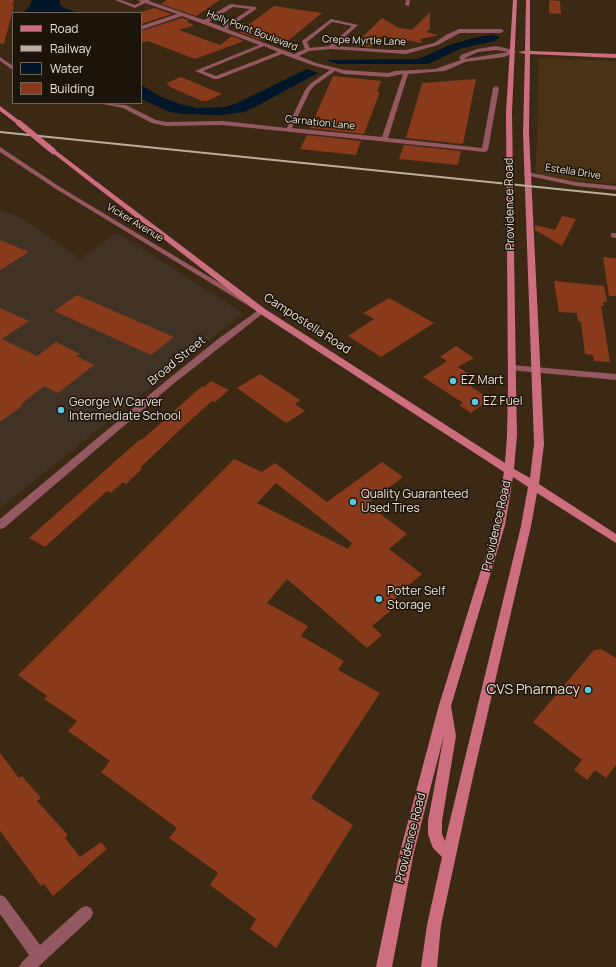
<!DOCTYPE html>
<style>
body{margin:0}
#map{position:relative;width:616px;height:967px;overflow:hidden;background:#3c2913;font-family:Manrope,sans-serif}
canvas{display:block}
.legend{position:absolute;left:12px;top:12px;width:130px;height:92px;box-sizing:border-box;background:#1c140b;border:1px solid #70665c;margin:0;padding:5px 7px;list-style:none;font-size:12px;color:#efe2d5}
.legend li{display:flex;align-items:center;gap:8px;height:20px}
.legend b{width:20px;border:1px solid #70665c}
</style>
<div id="map">
<canvas width="616" height="967"></canvas>
<ul class="legend">
<li><b style="height:5px;background:#cd6e80"></b>Road</li>
<li><b style="height:5px;background:#bcad9e"></b>Railway</li>
<li><b style="height:11px;background:#011628"></b>Water</li>
<li><b style="height:11px;background:#893a1a"></b>Building</li>
</ul>
</div>
<script>
const ctx = document.querySelector('canvas').getContext('2d');
ctx.lineJoin = 'round';
function fill(path, color) { ctx.fillStyle = color; ctx.fill(path, 'evenodd'); }
const shape = rows => new Path2D(rows.map(r => 'M' + r).join(''));
function strokePath(path, color, width, dash) { ctx.strokeStyle = color; ctx.lineWidth = width; ctx.lineCap = dash ? 'butt' : 'round'; ctx.setLineDash(dash || []); ctx.stroke(path); }
function label(font, color, halo, rows, align = 'center') {
  ctx.font = font + ' Manrope,sans-serif'; ctx.lineWidth = 3; ctx.setLineDash([]); ctx.textBaseline = 'middle'; ctx.strokeStyle = halo; ctx.fillStyle = color; for (const [text, x, y, turn = 0] of rows) {
    ctx.save(); ctx.translate(x, y); ctx.rotate((+turn || 0) * Math.PI / 180); ctx.textAlign = isNaN(turn) ? turn : align; if (halo) ctx.strokeText(text, 0, 0); ctx.fillText(text, 0, 0); ctx.restore();
  }
}
const built = shape([
 [539,58,616,61,616,184,567,180,536,174]
]);
const education = shape([
 [0,210,22,218,80,259,117,233,243,313,0,508]
]);
const water = shape([
 [32,0,60,0,60,5,64,8,78,13,23,13,29,7],
 [491,35,498,36,499,38,495,41,462,48,428,64,338,64,326,60,417,59,423,57,452,44,478,37],
 [307,69,318,73,255,107,244,112,222,115,183,114,170,112,141,99,141,85,161,97,183,105,197,108,225,107,235,104]
]);
const building = shape([
 [0,0,14,0,12,6,14,5,4,44,0,43],
 [167,0,220,0,196,16,161,4],
 [549,0,560,1,561,14,549,13],
 [274,6,322,13,284,44,257,39,239,32],
 [154,8,172,14,141,24,141,12],
 [430,12,430,29,426,32,439,35,420,39,423,43,382,36,371,47,354,45,382,18,399,28,412,30],
 [182,18,189,20,187,22,194,25,179,30,220,45,232,36,244,41,195,59,148,41,141,43,141,31],
 [333,76,381,81,377,92,380,92,364,134,310,128],
 [181,77,222,94,207,101,202,101,168,86,170,85,166,83],
 [476,79,463,144,406,138,422,83],
 [307,135,361,141,356,155,300,149],
 [404,145,461,151,458,165,399,159],
 [562,216,576,219,562,246,535,230,535,225,555,230],
 [0,240,29,252,0,270],
 [603,257,616,258,616,296,609,296],
 [554,281,604,286,607,302,603,302,604,306,601,306,610,362,594,361,593,355,585,354,581,322,578,321,577,313,559,312],
 [77,295,174,337,151,355,54,311],
 [389,298,434,323,381,357,348,336,374,319,363,313],
 [0,308,29,321,2,339,37,356,56,342,80,354,76,356,94,365,58,393,44,386,20,405,22,406,0,422],
 [456,346,474,358,458,367,469,374,461,380,490,399,471,413,459,405,463,403,423,377,447,361,440,357],
 [260,374,300,400,295,404,305,411,286,423,237,388],
 [211,381,229,390,215,402,212,401,183,427,140,468,142,469,126,484,123,482,111,493,107,491,45,547,29,538,138,441,144,438,202,386,204,387],
 [234,459,262,472,275,463,327,502,382,462,403,477,367,504,407,534,389,549,422,574,395,597,401,602,372,626,382,635,367,648,287,579,267,603,308,626,301,636,344,661,338,670,380,693,311,798,353,825,276,948,250,929,256,919,210,885,218,873,169,838,177,828,101,772,110,761,68,731,77,721,44,699,47,696,18,675],
 [276,483,352,543,348,549,257,503],
 [601,649,616,658,616,765,606,778,595,770,587,780,574,770,582,760,533,722,594,650],
 [0,753,19,778,22,776,41,798,37,801,68,835,65,838,80,857,101,842,107,849,53,896,44,884,41,886,0,831]
]);
const street = shape([
 [115,0,121,0,135,5,141,2,138,0,150,0,149,1,204,20,230,4,256,7,256,9,227,29,294,54,305,49,302,41,331,19,358,25,335,46,390,50,406,50,434,43,446,35,459,29,501,29,504,31,501,33,460,33,438,45,406,54,331,49,309,51,299,56,316,63,344,70,388,73,395,71,435,69,461,60,459,58,461,55,477,49,496,46,513,50,516,52,504,57,465,62,445,71,408,74,388,138,482,148,493,88,496,86,499,88,488,150,485,152,223,125,166,126,152,123,123,108,98,103,126,105,156,120,166,122,223,121,287,128,305,90,310,84,330,70,312,65,282,54,218,79,214,79,195,71,259,45,182,16,141,30,141,26,177,14,145,3,135,8,115,0],
 [233,7,250,9,223,27,209,22,233,7],
 [332,22,352,26,329,46,310,48,307,42,332,22],
 [264,46,278,52,216,76,203,71,264,46],
 [496,50,508,52,465,59,465,58,478,52,496,50],
 [335,71,344,74,388,77,403,74,382,137,292,128,310,91,314,86,335,71],
 [406,0,410,0,409,6,405,5,406,0],
 [0,57,13,66,13,70,0,61,0,57],
 [0,147,60,187,266,311,172,385,4,528,0,529,0,519,166,381,218,339,257,311,56,189,0,152,0,147],
 [527,172,576,182,616,186,616,190,576,186,525,175,524,174,527,172],
 [611,233,616,233,616,238,611,237,611,233],
 [512,365,616,374,616,380,509,370,508,368,512,365],
 [0,895,5,897,40,945,81,908,86,906,91,908,93,913,91,918,38,967,19,967,22,962,29,955,0,914,0,895]
]);
const secondary = shape([
 [513,0,517,0,512,112,516,386,517,435,514,469,530,478,534,444,523,133,525,54,518,52,525,51,526,0,530,0,530,51,616,54,616,58,530,54,529,133,544,444,539,484,616,534,616,543,537,493,531,526,472,781,441,925,437,967,421,967,427,925,442,857,433,848,431,843,428,834,428,821,444,735,414,852,392,967,376,967,400,852,439,705,495,525,504,472,259,313,50,151,55,150,265,309,505,463,507,435,508,386,506,112,513,0],
 [513,477,528,487,521,526,445,841,442,834,442,821,456,736,451,706,505,525,513,477],
 [0,106,21,122,21,124,17,124,0,111,0,106]
]);
const rail = shape([
 [0,132,616,195]
]);
const secondaryBridge = shape([
 [19,123,53,151]
]);
const markers = [
 [453,381,4,"#59c8e5"],
 [475,402,4,"#59c8e5"],
 [61,410,4,"#59c8e5"],
 [353,502,4,"#59c8e5"],
 [379,599,4,"#59c8e5"],
 [588,690,4,"#59c8e5"]
];
const farStreetnames = [
 ["Holly Point Boulevard",252,31,21],
 ["Crepe Myrtle Lane",364,41,2],
 ["Carnation Lane",320,123,6],
 ["Estella Drive",573,172,9],
 ["Vicker Avenue",135,223,31]
];
const streetNames = [
 ["Providence Road",510,204,-91],
 ["Campostella Road",307,324,33],
 ["Broad Street",177,361,-39],
 ["Providence Road",497,526,-77],
 ["Providence Road",411,838,-76]
];
const poiNames = [
 ["EZ Mart",461,381],
 ["EZ Fuel",483,402],
 ["George W Carver",69,403],
 ["Intermediate School",69,417],
 ["Quality Guaranteed",361,495],
 ["Used Tires",361,509],
 ["Potter Self",387,592],
 ["Storage",387,606]
];
const nearPoinames = [
 ["CVS Pharmacy",580,690]
];
fill(built, '#4a3215');
fill(education, '#413226');
fill(water, '#011628');
fill(building, '#893a1a');
fill(street, '#945863');
fill(secondary, '#cd6e80');
strokePath(rail, '#bcad9e', 2);
strokePath(secondaryBridge, '#cd6e80', 6);
for (const [x, y, r, color] of markers) { const dot = new Path2D(); dot.arc(x, y, r, 0, 2 * Math.PI); ctx.fillStyle = color; ctx.fill(dot); strokePath(dot, '#1c140b', 1.5); }
label('10px', '#efe2d5', '#1c140b', farStreetnames);
label('12px', '#efe2d5', '#1c140b', streetNames);
label('12px', '#efe2d5', '#1c140b', poiNames, 'left');
label('14px', '#efe2d5', '#1c140b', nearPoinames, 'right');
</script>
